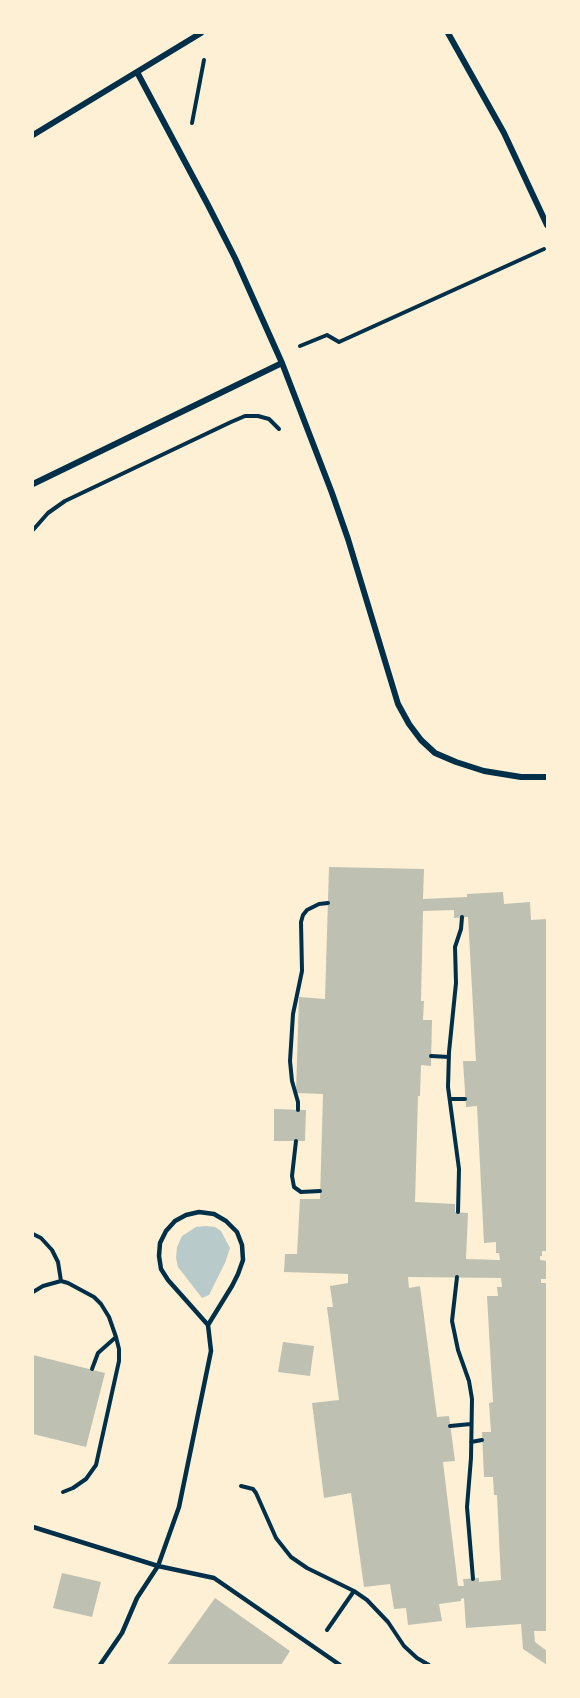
<!DOCTYPE html>
<style>
body{margin:0}
#map{position:relative;width:580px;height:1698px;overflow:hidden;background:#fdf0d5;font-family:"DM Sans",sans-serif}
canvas{display:block}
.frame{position:absolute;inset:0;border:34px solid #fdf0d5;pointer-events:none}
</style>
<div id="map">
<canvas width="580" height="1698"></canvas>
<div class="frame"></div>
</div>
<script>
const ctx = document.querySelector('canvas').getContext('2d');
ctx.lineJoin = 'round';
function fill(path, color) { ctx.fillStyle = color; ctx.fill(path, 'evenodd'); }
const shape = rows => new Path2D(rows.map(r => 'M' + r).join(''));
function strokePath(path, color, width, dash) { ctx.strokeStyle = color; ctx.lineWidth = width; ctx.lineCap = dash ? 'butt' : 'round'; ctx.setLineDash(dash || []); ctx.stroke(path); }
const green = shape([
 [206,1226,215,1227,221,1231,230,1248,225,1263,209,1295,202,1298,178,1267,176,1258,177,1247,182,1236,196,1227]
]);
const building = shape([
 [329,867,424,869,423,899,467,897,467,894,503,892,504,904,530,902,531,920,547,919,547,1251,542,1251,542,1256,540,1256,540,1260,547,1261,547,1279,541,1279,541,1283,547,1283,547,1631,534,1631,535,1642,547,1651,547,1665,523,1649,521,1624,466,1628,464,1598,461,1599,461,1601,439,1604,442,1621,408,1625,406,1608,394,1609,390,1584,364,1587,351,1493,324,1498,312,1403,339,1400,327,1307,333,1307,330,1286,348,1283,348,1274,284,1272,285,1254,297,1254,300,1199,320,1199,323,1094,296,1093,299,997,325,999],
 [454,910,454,918,468,917,476,1061,463,1061,466,1107,477,1106,484,1243,496,1242,496,1253,499,1253,500,1260,466,1259,468,1213,455,1212,455,1204,415,1202,418,1096,420,1096,421,1065,431,1066,432,1020,423,1020,424,1001,421,1001,423,911],
 [408,1277,501,1278,502,1287,497,1287,498,1296,487,1296,493,1402,489,1403,491,1432,482,1432,484,1477,493,1477,494,1495,497,1495,501,1580,479,1582,479,1578,463,1579,464,1586,458,1586,443,1462,455,1461,449,1416,437,1417,420,1286,409,1288],
 [274,1109,306,1110,305,1141,274,1141],
 [283,1342,314,1346,310,1376,278,1372],
 [33,1355,105,1373,86,1447,33,1434],
 [62,1573,101,1582,92,1617,53,1608],
 [215,1598,290,1651,281,1665,167,1665]
]);
const path = shape([
 [192,123,204,60],
 [300,346,327,335,339,342,544,249],
 [33,530,48,513,65,501,231,422,245,416,258,416,269,419,279,429],
 [431,1056,449,1057],
 [450,1099,465,1099],
 [298,1110,298,1102,292,1081,290,1061,293,1014,302,971,301,922,303,915,307,910,319,904,328,903],
 [296,1141,292,1176,294,1187,301,1192,320,1191],
 [458,1212,459,1169,448,1087,449,1052,456,983,455,947,461,929,462,917],
 [33,1234,41,1238,52,1250,58,1262,61,1281],
 [457,1277,452,1321,458,1350,469,1381,472,1399,471,1458,467,1507,473,1579],
 [33,1292,43,1286,61,1281,68,1283,94,1297,101,1304,109,1317,116,1337,119,1349,119,1361,96,1465,86,1479,73,1488,63,1492],
 [92,1369,98,1353,116,1337],
 [450,1426,471,1424],
 [471,1442,482,1440],
 [241,1486,253,1489,256,1493,276,1538,291,1557,307,1568,354,1591,367,1600,388,1622,404,1646,417,1658,429,1665],
 [327,1630,354,1591]
]);
const service = shape([
 [199,1212,214,1214,226,1221,237,1232,242,1245,243,1260,238,1274,232,1286,208,1325,168,1280,161,1269,159,1256,160,1243,166,1231,175,1221,186,1215,199,1212],
 [33,1527,158,1566,214,1578,340,1665],
 [100,1665,122,1633,137,1598,158,1566,179,1507,211,1351,208,1325]
]);
const minor = shape([
 [448,33,504,133,547,225],
 [137,72,208,205,235,258,282,363,332,493,348,539,398,704,409,724,421,740,435,753,456,762,484,771,521,777,547,777],
 [33,135,201,33],
 [33,484,282,363]
]);
fill(green, '#b9caca');
fill(building, '#bec0b2');
strokePath(path, '#003049', 4);
strokePath(service, '#003049', 4.5);
strokePath(minor, '#003049', 6);
</script>
